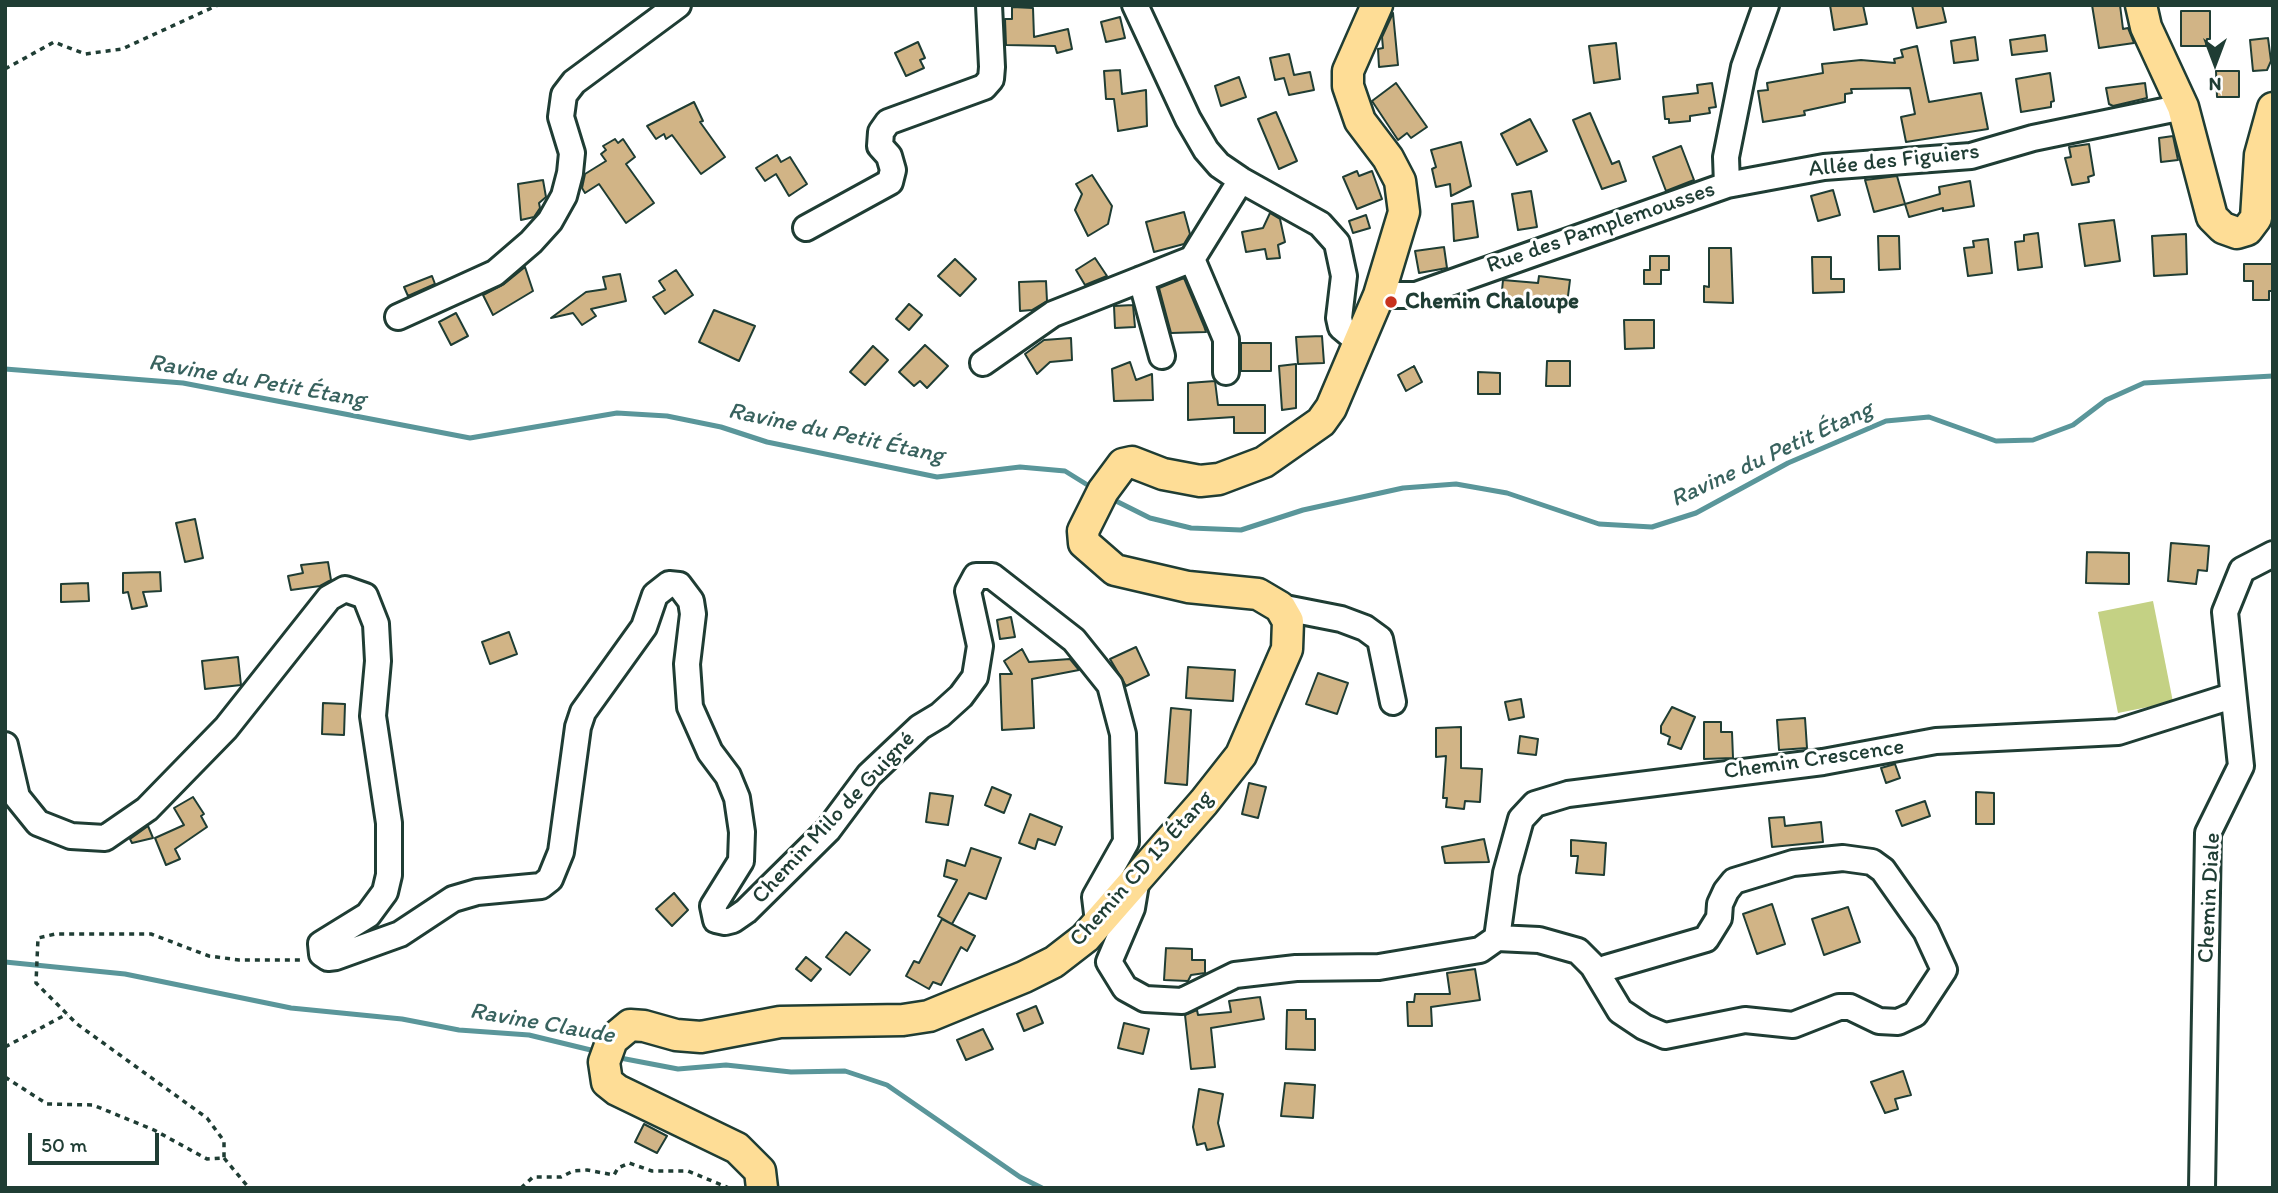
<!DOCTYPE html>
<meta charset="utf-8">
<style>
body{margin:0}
#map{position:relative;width:2278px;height:1193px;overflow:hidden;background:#fff;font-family:Itim,sans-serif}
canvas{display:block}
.frame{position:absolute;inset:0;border:7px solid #1f3d34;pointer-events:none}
.north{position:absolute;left:2180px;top:28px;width:70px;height:70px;-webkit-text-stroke:5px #fff;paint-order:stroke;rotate:180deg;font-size:19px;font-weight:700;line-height:28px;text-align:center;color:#1f3d34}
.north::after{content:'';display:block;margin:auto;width:24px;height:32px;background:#1f3d34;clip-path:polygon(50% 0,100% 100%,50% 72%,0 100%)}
.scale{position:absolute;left:28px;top:1133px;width:131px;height:32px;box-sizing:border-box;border:4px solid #1f3d34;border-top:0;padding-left:9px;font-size:21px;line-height:24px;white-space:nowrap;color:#1f3d34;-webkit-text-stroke:5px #fff;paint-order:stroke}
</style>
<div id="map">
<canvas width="2278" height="1193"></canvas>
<div class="frame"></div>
<div class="north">N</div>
<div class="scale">50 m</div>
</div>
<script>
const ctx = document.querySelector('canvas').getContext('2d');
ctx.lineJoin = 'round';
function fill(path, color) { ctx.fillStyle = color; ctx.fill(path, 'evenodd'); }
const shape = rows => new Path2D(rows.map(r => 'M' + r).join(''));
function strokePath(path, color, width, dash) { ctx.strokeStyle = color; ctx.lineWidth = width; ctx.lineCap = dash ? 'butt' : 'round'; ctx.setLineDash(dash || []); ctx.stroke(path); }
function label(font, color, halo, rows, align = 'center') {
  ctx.font = font + ' Itim,sans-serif'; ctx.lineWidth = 6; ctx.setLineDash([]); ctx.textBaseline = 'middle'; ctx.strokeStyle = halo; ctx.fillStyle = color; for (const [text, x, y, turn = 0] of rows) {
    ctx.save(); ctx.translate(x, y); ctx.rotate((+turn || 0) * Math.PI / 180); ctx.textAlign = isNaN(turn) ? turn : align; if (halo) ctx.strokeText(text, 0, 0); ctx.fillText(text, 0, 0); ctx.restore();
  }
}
const green = shape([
 [2153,601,2173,702,2118,713,2098,612]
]);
const stream = shape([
 [5,369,183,383,470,438,617,413,667,416,721,427,767,442,937,477,1020,467,1065,471,1094,489],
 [1108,497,1150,518,1191,528,1241,530,1303,510,1403,488,1456,484,1507,493,1599,524,1652,527,1696,513,1788,463,1886,421,1929,417,1996,441,2033,440,2073,425,2106,400,2144,383,2273,376],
 [5,962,125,974,291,1008,402,1019,459,1030,529,1035,599,1052],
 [615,1057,678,1069,726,1065,791,1072,845,1071,887,1085,1020,1177,1042,1188]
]);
const building = shape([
 [1830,5,1863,5,1867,24,1834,30,1830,5],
 [1912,5,1942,5,1946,22,1917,28,1912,5],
 [2092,5,2120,5,2123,29,2128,28,2134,43,2099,48,2092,5],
 [1012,7,1033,8,1034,37,1068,29,1072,49,1057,53,1055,46,1006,45,1005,19,1012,19,1012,7],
 [2181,11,2210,11,2210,39,2207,39,2206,46,2181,46,2181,11],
 [1393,13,1398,65,1379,67,1378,49,1383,48,1382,37,1393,13],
 [1120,17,1125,38,1106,42,1101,22,1120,17],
 [2045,35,2047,51,2012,55,2010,40,2045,35],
 [1975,37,1978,60,1954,63,1951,41,1975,37],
 [2268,38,2271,61,2267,70,2253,71,2250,40,2268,38],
 [918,42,925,58,920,60,924,68,906,76,895,53,918,42],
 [1616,43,1620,79,1594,83,1589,46,1616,43],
 [1917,46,1929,102,1981,93,1988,129,1906,142,1901,117,1915,114,1910,88,1851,89,1852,93,1845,94,1845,102,1804,111,1805,115,1763,122,1758,91,1768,90,1767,83,1823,73,1822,64,1861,60,1895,63,1894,59,1903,57,1901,50,1917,46],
 [1289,54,1294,75,1310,72,1314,90,1289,95,1284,78,1275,80,1270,58,1289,54],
 [1120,70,1122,94,1146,90,1147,126,1118,131,1114,99,1106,99,1104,71,1120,70],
 [2216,71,2239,71,2239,97,2217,97,2216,71],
 [2050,73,2054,101,2051,102,2051,107,2021,112,2016,79,2050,73],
 [1239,77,1246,97,1221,106,1215,86,1239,77],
 [1396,83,1427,127,1411,138,1407,133,1398,140,1372,101,1396,83],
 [1712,83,1716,107,1709,108,1710,113,1690,116,1690,121,1669,123,1669,119,1665,119,1663,97,1698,93,1697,85,1712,83],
 [2145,83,2147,98,2113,106,2109,104,2106,88,2145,83],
 [694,102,703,121,700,122,725,157,701,174,672,135,666,139,664,134,656,139,647,126,694,102],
 [1276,112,1297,161,1279,169,1258,119,1276,112],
 [1590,113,1612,164,1619,161,1626,181,1602,189,1573,120,1590,113],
 [1530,119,1547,151,1517,165,1501,134,1530,119],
 [2173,136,2178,160,2161,162,2159,138,2173,136],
 [615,139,618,143,623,139,635,157,626,164,654,203,626,223,599,184,585,193,582,188,585,174,606,161,601,154,606,150,603,146,615,139],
 [1461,142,1471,186,1451,196,1450,184,1436,187,1432,169,1436,167,1431,150,1461,142],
 [2089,144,2094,175,2088,177,2089,182,2072,185,2065,158,2071,157,2069,147,2089,144],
 [1681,146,1694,180,1666,191,1653,157,1681,146],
 [777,155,781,162,790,157,807,184,789,196,776,174,765,181,756,168,777,155],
 [1357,171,1359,176,1372,171,1382,199,1357,209,1343,177,1357,171],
 [1092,175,1112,206,1108,224,1088,236,1075,210,1082,194,1076,184,1092,175],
 [1897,176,1905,204,1874,212,1865,180,1897,176],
 [543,180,546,197,539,203,540,208,534,217,521,220,518,184,543,180],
 [1970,181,1974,206,1943,211,1943,208,1909,217,1905,204,1940,194,1939,187,1970,181],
 [1833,190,1840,215,1818,221,1811,196,1833,190],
 [1531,191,1537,227,1518,230,1512,194,1531,191],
 [1473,201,1478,237,1454,241,1452,204,1473,201],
 [1184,212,1190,234,1184,244,1154,252,1146,222,1184,212],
 [1270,213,1280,219,1285,242,1278,245,1280,258,1267,259,1265,249,1246,252,1242,232,1263,228,1270,213],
 [1366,215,1370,228,1353,233,1349,221,1366,215],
 [2114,220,2120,261,2085,266,2079,224,2114,220],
 [2038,233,2042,267,2018,270,2015,242,2024,241,2024,235,2038,233],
 [2186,234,2187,274,2154,276,2152,236,2186,234],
 [1878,236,1899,236,1900,269,1879,270,1878,236],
 [1988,239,1992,273,1968,276,1964,248,1974,247,1973,241,1988,239],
 [1444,247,1447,268,1419,273,1415,251,1444,247],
 [1709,248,1731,248,1733,303,1704,302,1704,286,1709,287,1709,248],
 [1650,256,1669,256,1669,270,1661,270,1661,284,1644,284,1644,270,1650,270,1650,256],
 [1812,257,1831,257,1831,279,1844,279,1844,292,1813,293,1812,257],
 [1095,258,1107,276,1085,285,1076,270,1095,258],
 [955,259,976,279,960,296,938,276,955,259],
 [2244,264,2273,264,2273,291,2269,291,2269,300,2253,300,2253,281,2244,281,2244,264],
 [525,267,533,291,493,315,483,295,504,284,525,267],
 [676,270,693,295,665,314,653,297,665,290,659,281,676,270],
 [620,274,626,301,591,309,596,316,582,325,573,313,551,318,586,292,606,289,603,277,620,274],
 [432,276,435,284,408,296,404,287,432,276],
 [1539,276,1570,280,1567,304,1501,301,1503,280,1538,283,1539,276],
 [1184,278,1204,326,1206,332,1171,333,1159,288,1184,278],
 [1046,281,1047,301,1032,310,1020,311,1019,282,1046,281],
 [909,304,922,315,909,330,896,319,909,304],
 [1133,305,1135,327,1115,328,1114,306,1133,305],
 [714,310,755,326,739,361,699,342,714,310],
 [456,313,468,336,451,345,439,322,456,313],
 [1624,320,1654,320,1654,348,1625,349,1624,320],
 [1322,336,1324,363,1298,364,1296,337,1322,336],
 [1071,338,1072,360,1050,362,1037,374,1025,354,1044,340,1071,338],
 [1241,343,1271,343,1271,371,1241,371,1241,343],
 [925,345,948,366,927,388,920,381,914,386,899,372,925,345],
 [873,346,888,360,865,385,850,372,873,346],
 [1547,361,1570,361,1570,386,1546,386,1547,361],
 [1130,362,1136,380,1152,374,1153,400,1114,401,1112,369,1130,362],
 [1296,364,1296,408,1282,410,1279,366,1296,364],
 [1414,366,1422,382,1406,391,1398,375,1414,366],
 [1478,372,1500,373,1500,394,1478,394,1478,372],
 [1215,381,1218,405,1265,405,1265,433,1234,433,1234,417,1188,420,1188,383,1215,381],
 [195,519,203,558,185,562,176,523,195,519],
 [2171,543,2209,546,2207,571,2198,570,2196,584,2168,581,2171,543],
 [2087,552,2129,553,2129,584,2086,583,2087,552],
 [328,562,331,580,320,586,291,590,288,576,303,573,301,565,328,562],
 [160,572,161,591,143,592,147,606,132,609,128,592,123,593,123,573,160,572],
 [88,583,89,601,61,602,61,584,88,583],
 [1011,617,1015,637,1000,639,997,620,1011,617],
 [509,632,517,654,490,664,482,642,509,632],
 [1136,647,1149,675,1126,686,1110,659,1136,647],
 [1022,649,1029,662,1070,659,1079,670,1032,679,1034,728,1002,730,1000,674,1012,674,1004,661,1022,649],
 [238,657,241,685,205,689,202,661,238,657],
 [1188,667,1235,670,1233,701,1186,698,1188,667],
 [1318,673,1348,683,1337,714,1306,704,1318,673],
 [1521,699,1524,717,1509,720,1505,702,1521,699],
 [323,703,345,704,344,735,322,734,323,703],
 [1672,707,1695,717,1681,749,1668,744,1670,737,1661,733,1661,726,1672,707],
 [1171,708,1191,710,1187,785,1165,783,1171,708],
 [1805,718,1807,748,1779,750,1777,720,1805,718],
 [1704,722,1721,722,1721,732,1732,732,1733,758,1704,759,1704,722],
 [1461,727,1461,768,1482,769,1480,802,1465,801,1464,809,1446,807,1447,798,1443,798,1446,756,1436,757,1436,728,1461,727],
 [1520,736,1538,739,1536,755,1518,753,1520,736],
 [1895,764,1900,778,1886,783,1881,768,1895,764],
 [1249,783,1266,787,1258,818,1242,814,1249,783],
 [992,787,1011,795,1004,813,985,805,992,787],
 [1976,792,1994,793,1994,824,1976,824,1976,792],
 [930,793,953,796,948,825,926,822,930,793],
 [193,797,204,814,201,816,207,827,175,849,180,859,166,865,155,838,184,825,174,808,193,797],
 [1925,801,1930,816,1902,826,1896,811,1925,801],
 [1030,814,1062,827,1055,845,1038,839,1035,849,1019,843,1030,814],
 [1784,817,1785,826,1821,822,1823,842,1772,847,1769,818,1784,817],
 [148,826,153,838,132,843,130,839,148,826],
 [1484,839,1489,862,1445,863,1442,847,1484,839],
 [1571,840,1606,843,1604,875,1576,873,1578,856,1571,856,1571,840],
 [971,848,1001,858,986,899,969,893,952,924,938,916,957,880,944,876,947,860,965,866,971,848],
 [674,893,688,910,672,926,656,909,674,893],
 [1772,904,1785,944,1757,954,1743,914,1772,904],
 [1848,907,1860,942,1824,955,1812,919,1848,907],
 [942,919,975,936,967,951,961,947,941,985,933,982,929,989,906,976,914,961,919,963,942,919],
 [846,932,870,950,850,975,826,957,846,932],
 [1166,948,1192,949,1192,960,1205,960,1205,973,1191,975,1188,981,1164,980,1166,948],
 [806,957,821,969,811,981,796,969,806,957],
 [1475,969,1480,1000,1431,1007,1432,1026,1408,1026,1407,1002,1414,1002,1415,994,1450,994,1447,973,1475,969],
 [1260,997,1264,1019,1211,1028,1215,1067,1191,1069,1185,1015,1197,1010,1198,1015,1231,1012,1229,1001,1260,997],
 [1036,1006,1043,1023,1024,1031,1017,1014,1036,1006],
 [1287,1010,1306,1010,1306,1019,1315,1019,1315,1050,1286,1049,1287,1010],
 [1124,1023,1149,1029,1143,1054,1118,1048,1124,1023],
 [983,1029,993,1049,966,1060,957,1040,983,1029],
 [1903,1071,1911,1095,1895,1099,1898,1109,1885,1113,1871,1082,1903,1071],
 [1285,1083,1315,1085,1313,1118,1281,1116,1285,1083],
 [1199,1089,1223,1094,1218,1123,1224,1146,1207,1150,1205,1143,1197,1145,1193,1127,1199,1089],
 [644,1124,667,1136,657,1153,635,1142,644,1124]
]);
const path = shape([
 [5,69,54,42,85,54,122,49,218,5],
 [5,1047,67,1014],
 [5,1077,47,1104,93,1105,154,1130,207,1159,224,1158,224,1141,207,1118,77,1024,36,983,38,938,55,934,151,934,209,956,239,960,303,960],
 [224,1158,249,1188],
 [521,1188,533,1177,561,1177,573,1171,587,1170,614,1175,618,1168,629,1163,652,1171,688,1171,729,1188]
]);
const minor = shape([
 [1135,5,1188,119,1206,150,1219,165,1241,180,1320,224,1337,243,1344,276,1339,318,1341,327,1359,342],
 [1727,185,1824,167,1971,156,2033,138,2183,107],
 [806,228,890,182,893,170,889,156,880,146,881,132,888,122,984,87,991,79,992,67,989,5],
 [1192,259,1226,339,1226,372],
 [1141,279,1162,356],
 [1379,295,1416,295,1727,185,1726,157,1744,67,1766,5],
 [398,317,495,273,531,242,550,221,564,196,570,173,572,153,561,117,564,95,574,82,678,5],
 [983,363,1053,314,1192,259,1241,180],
 [1280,607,1341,619,1365,628,1380,639,1393,702],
 [5,745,17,797,38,823,71,836,105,838,147,809,226,728,329,598,345,589,365,596,376,624,378,661,373,716,389,823,389,875,385,892,368,915,321,944,322,954,328,958,336,957,400,934,453,899,477,892,541,886,550,879,561,852,578,727,583,712,644,627,655,595,669,584,679,585,691,601,693,614,687,664,690,707,710,752,728,776,737,798,742,832,741,861,713,906,716,920,725,922,733,920,746,911,828,830,869,775,920,727,940,715,961,696,975,677,980,646,968,591,976,576,992,576,1074,640,1110,685,1123,734,1126,842,1095,897,1098,922],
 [1137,878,1132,908,1109,962,1125,988,1145,999,1182,1001,1235,975,1296,968,1379,967,1480,950,1497,938,1539,940,1578,951,1593,966,1620,1011,1644,1027,1665,1036,1745,1020,1793,1025,1839,1007,1850,1007,1879,1021,1898,1022,1915,1014,1944,970,1926,931,1883,870,1872,862,1843,858,1793,863,1734,881,1726,891,1720,904,1719,918,1706,939,1606,968,1599,976],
 [1497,938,1506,873,1521,819,1535,804,1568,794,1823,762,1936,741,2118,732,2232,696],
 [2202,1188,2208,833,2241,766,2225,612,2242,570,2273,554]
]);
const major = shape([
 [2141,5,2146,27,2183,107,2212,217,2223,228,2237,233,2247,230,2256,218,2260,155,2273,108],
 [762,1188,760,1171,737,1148,617,1090,607,1082,604,1062,612,1040,630,1025,644,1026,676,1035,701,1037,780,1022,903,1020,929,1016,1024,977,1054,962,1085,938,1204,802,1241,755,1287,649,1288,621,1280,607,1258,594,1188,587,1115,570,1084,543,1083,531,1103,491,1123,464,1132,462,1163,474,1200,481,1219,479,1264,462,1321,422,1331,408,1379,295,1404,212,1400,181,1388,158,1360,121,1348,86,1348,71,1377,5]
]);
const markers = [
 [1391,302,7,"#c8321e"]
];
const streetNames = [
 ["Allée des Figuiers",1894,161,-6],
 ["Rue des Pamplemousses",1601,228,-19],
 ["Chemin Crescence",1814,760,-8],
 ["Chemin Milo de Guigné",834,818,-47],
 ["Chemin CD 13 Étang",1142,869,-48],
 ["Chemin Diale",2210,898,-87]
];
const poiNames = [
 ["Chemin Chaloupe",1405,302]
];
const waterNames = [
 ["Ravine du Petit Étang",257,382,10],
 ["Ravine du Petit Étang",836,434,12],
 ["Ravine du Petit Étang",1772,455,-25],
 ["Ravine Claude",542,1024,10]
];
fill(green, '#c4d184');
strokePath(stream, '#5a969a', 5);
fill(building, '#d1b486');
strokePath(building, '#1f3d34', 2);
strokePath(minor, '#1f3d34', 30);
strokePath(major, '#1f3d34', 35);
strokePath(path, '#1f3d34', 3.5, [5, 5]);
strokePath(minor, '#fff', 24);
strokePath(major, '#fedd96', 30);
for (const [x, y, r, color] of markers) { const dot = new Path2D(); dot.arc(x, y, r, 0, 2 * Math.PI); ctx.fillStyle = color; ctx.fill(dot); strokePath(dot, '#fff', 2.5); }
label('23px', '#1f3d34', '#fff', streetNames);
label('bold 23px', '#1f3d34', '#fff', poiNames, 'left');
label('italic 24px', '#38625e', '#fff', waterNames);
</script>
